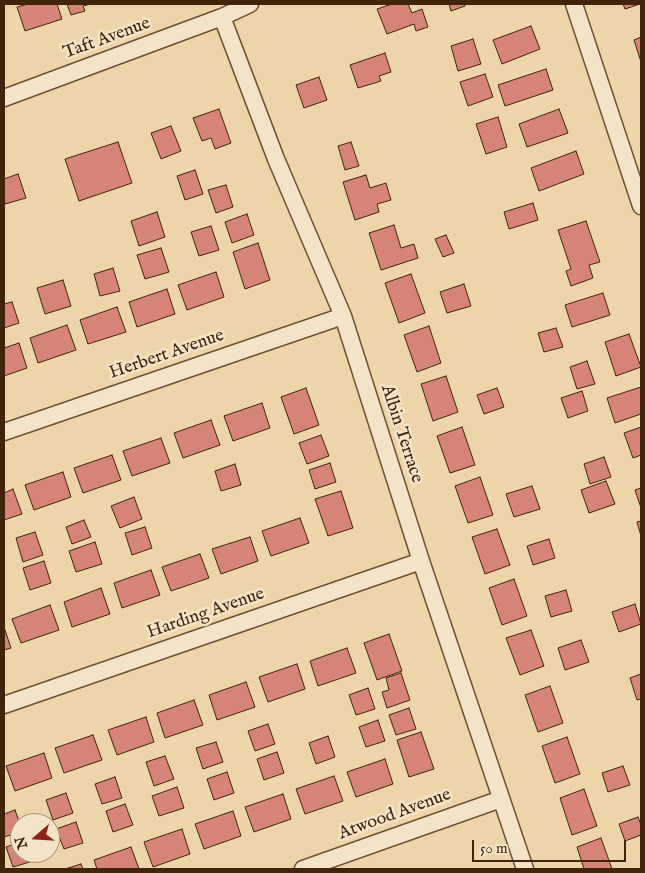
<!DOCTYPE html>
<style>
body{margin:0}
#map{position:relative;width:645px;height:873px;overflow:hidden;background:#eed5a9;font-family:"IM FELL English",serif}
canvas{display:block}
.frame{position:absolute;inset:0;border:5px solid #42240b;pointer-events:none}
.north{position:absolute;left:10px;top:813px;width:50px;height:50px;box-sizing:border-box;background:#f4e4c7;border:1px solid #ad977c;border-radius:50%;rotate:251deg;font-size:14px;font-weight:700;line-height:20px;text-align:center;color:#42240b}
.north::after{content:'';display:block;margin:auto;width:18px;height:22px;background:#8f2418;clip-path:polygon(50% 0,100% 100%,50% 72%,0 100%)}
.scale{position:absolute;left:472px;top:840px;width:154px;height:22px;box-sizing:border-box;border:2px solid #42240b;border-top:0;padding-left:6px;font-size:15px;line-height:18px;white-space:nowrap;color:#42240b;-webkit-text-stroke:4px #f4e4c7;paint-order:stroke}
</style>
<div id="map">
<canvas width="645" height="873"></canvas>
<div class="frame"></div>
<div class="north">N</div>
<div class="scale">50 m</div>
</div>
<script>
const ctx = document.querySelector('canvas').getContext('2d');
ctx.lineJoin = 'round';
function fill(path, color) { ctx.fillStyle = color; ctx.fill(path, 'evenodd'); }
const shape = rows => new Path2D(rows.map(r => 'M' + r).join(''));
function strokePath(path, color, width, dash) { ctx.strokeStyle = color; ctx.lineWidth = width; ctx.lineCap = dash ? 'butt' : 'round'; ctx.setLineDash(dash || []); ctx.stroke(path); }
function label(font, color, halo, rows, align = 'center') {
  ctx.font = font + ' "IM FELL English",serif'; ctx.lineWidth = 5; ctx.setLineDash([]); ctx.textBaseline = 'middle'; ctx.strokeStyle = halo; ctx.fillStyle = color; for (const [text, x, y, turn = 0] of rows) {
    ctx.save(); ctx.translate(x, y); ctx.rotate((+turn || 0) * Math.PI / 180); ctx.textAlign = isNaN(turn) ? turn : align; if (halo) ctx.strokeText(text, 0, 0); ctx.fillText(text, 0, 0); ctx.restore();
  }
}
const building = shape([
 [28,4,57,4,62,19,25,31,17,7,28,4],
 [67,4,91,4,83,6,85,11,71,15,67,4],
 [392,4,408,4,412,13,422,9,428,27,416,31,414,24,387,34,377,9,392,4],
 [449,4,464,4,465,6,451,11,449,4],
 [623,4,640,4,625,9,623,4],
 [531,26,540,49,502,64,493,40,531,26],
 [641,37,641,62,634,40,641,37],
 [473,39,481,64,458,71,451,46,473,39],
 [385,53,391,72,379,76,381,81,358,88,350,65,385,53],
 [546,69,553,90,505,106,498,85,546,69],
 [485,74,493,97,468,106,460,82,485,74],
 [319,77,327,100,304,108,296,85,319,77],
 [219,109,231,143,215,149,211,138,202,141,193,118,219,109],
 [559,109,568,133,527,147,519,124,559,109],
 [498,117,507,147,486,154,476,124,498,117],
 [171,126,181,151,161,159,151,133,171,126],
 [118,142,132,183,79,201,65,159,118,142],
 [351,142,359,166,345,170,338,146,351,142],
 [576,151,584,174,539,191,531,168,576,151],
 [195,170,203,194,185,200,177,176,195,170],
 [18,174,26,198,5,204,4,199,4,179,18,174],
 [366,175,370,188,386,183,391,200,377,204,379,212,355,220,343,182,366,175],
 [226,185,233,207,216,213,208,190,226,185],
 [533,203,538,220,509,229,504,212,533,203],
 [157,212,165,237,139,246,131,221,157,212],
 [247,214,254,235,232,243,225,222,247,214],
 [586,221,600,262,589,265,593,278,571,286,566,271,571,269,558,230,586,221],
 [394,225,401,248,414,244,418,258,381,270,369,233,394,225],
 [211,226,219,250,199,256,191,232,211,226],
 [446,235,454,253,443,257,435,239,446,235],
 [258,243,270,280,245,289,233,252,258,243],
 [161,248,169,272,145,279,137,255,161,248],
 [113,268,120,291,100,296,94,274,113,268],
 [216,272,224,297,187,310,178,285,216,272],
 [411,274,425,313,399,323,385,283,411,274],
 [63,280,71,306,45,314,37,288,63,280],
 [464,284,471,306,447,313,440,292,464,284],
 [167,289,175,314,137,327,129,302,167,289],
 [603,293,610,315,572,327,565,305,603,293],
 [12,302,19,323,4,328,4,304,12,302],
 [117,307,126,332,88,344,80,320,117,307],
 [67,325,76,350,38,363,30,338,67,325],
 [429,326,441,363,417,372,404,335,429,326],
 [556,328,563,347,544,352,538,333,556,328],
 [629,334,641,367,616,376,605,342,629,334],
 [19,343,27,368,4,376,4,348,19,343],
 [587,361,595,384,577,389,570,367,587,361],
 [446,376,458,412,433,421,421,384,446,376],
 [641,387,641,414,615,423,607,398,641,387],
 [306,388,319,425,294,434,281,397,306,388],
 [497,388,504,407,484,414,477,395,497,388],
 [582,391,588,411,568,418,561,398,582,391],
 [262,403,270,428,233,441,224,416,262,403],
 [211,420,220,445,183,458,174,433,211,420],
 [462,427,475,465,450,473,437,436,462,427],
 [641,427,641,455,633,458,624,433,641,427],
 [321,435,329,456,307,464,299,443,321,435],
 [161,438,170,463,132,476,123,451,161,438],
 [112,455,121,480,83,493,74,468,112,455],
 [604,457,611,477,590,484,584,464,604,457],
 [330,463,336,482,315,489,309,470,330,463],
 [235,464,241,485,221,491,215,471,235,464],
 [63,472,71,497,34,510,25,485,63,472],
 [480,477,493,515,468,523,455,486,480,477],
 [606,481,615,504,589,513,581,490,606,481],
 [532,486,540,509,514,517,506,494,532,486],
 [641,488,641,508,635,490,641,488],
 [13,489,22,514,4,520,4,493,13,489],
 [341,491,353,528,328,536,315,499,341,491],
 [134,497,142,519,120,528,111,506,134,497],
 [300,518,309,543,271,556,262,531,300,518],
 [84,520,91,537,72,544,66,527,84,520],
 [641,521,641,536,637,522,641,521],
 [145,527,152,548,132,555,125,533,145,527],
 [497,529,510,565,485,574,472,537,497,529],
 [35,532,43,555,23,562,16,538,35,532],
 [250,537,258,561,221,574,212,549,250,537],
 [549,539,555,558,533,565,527,546,549,539],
 [95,542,102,564,76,572,69,551,95,542],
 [200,554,209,578,171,591,162,567,200,554],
 [44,561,51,583,30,590,23,568,44,561],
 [151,570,160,595,122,608,114,583,151,570],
 [514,579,527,616,502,625,489,588,514,579],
 [101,588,110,614,72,627,64,602,101,588],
 [566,590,572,611,551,617,545,596,566,590],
 [635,604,641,624,619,632,612,612,635,604],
 [50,605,59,630,21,643,12,619,50,605],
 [4,627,11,648,4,650,4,627],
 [531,630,544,666,520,675,506,638,531,630],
 [389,634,402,671,377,680,364,643,389,634],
 [581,640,589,662,565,670,558,648,581,640],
 [347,648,356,673,318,686,310,661,347,648],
 [297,664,305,689,268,702,259,677,297,664],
 [401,673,410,700,387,708,382,692,389,690,386,678,401,673],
 [641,674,641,699,637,700,630,678,641,674],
 [246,682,255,707,217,720,209,695,246,682],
 [550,686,563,723,538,732,525,695,550,686],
 [368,688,375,709,356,715,349,695,368,688],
 [194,700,203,725,165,738,157,713,194,700],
 [409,708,416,729,396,735,389,715,409,708],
 [146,717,154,742,117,755,108,730,146,717],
 [378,720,385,741,366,747,359,727,378,720],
 [268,724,275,744,255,751,248,731,268,724],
 [421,732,434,769,409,777,397,740,421,732],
 [93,735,102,760,64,773,55,748,93,735],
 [328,736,335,757,316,764,309,743,328,736],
 [567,737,580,774,555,783,542,746,567,737],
 [216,742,223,762,203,769,196,748,216,742],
 [277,752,284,773,264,780,257,759,277,752],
 [44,753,52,778,15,791,6,766,44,753],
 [165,756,174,779,154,786,146,762,165,756],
 [385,759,393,784,356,797,347,772,385,759],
 [623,766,630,785,608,792,602,773,623,766],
 [227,772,234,793,214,800,207,779,227,772],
 [334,776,343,801,305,814,296,789,334,776],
 [115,777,122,798,102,804,95,784,115,777],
 [177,787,184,808,159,816,152,796,177,787],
 [584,789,597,826,572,835,560,798,584,789],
 [66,793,73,813,53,820,46,800,66,793],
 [283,794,291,819,254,832,245,807,283,794],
 [125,804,133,825,113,832,106,811,125,804],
 [15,810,20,824,20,832,4,837,4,814,15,810],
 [233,811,241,836,204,849,195,824,233,811],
 [638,817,641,825,641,835,625,841,619,824,638,817],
 [76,822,83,843,64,849,56,829,76,822],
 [182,829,190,854,153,867,144,842,182,829],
 [601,838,612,869,584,869,577,847,601,838],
 [20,842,20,853,30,853,33,861,13,867,6,847,20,842],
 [131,847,139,869,97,869,94,860,131,847],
 [81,864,83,869,65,869,81,864]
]);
const street = shape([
 [574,4,641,206],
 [222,17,276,159,343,316,421,561,525,869],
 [4,98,222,17,250,4],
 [4,432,343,316],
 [4,705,421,561],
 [303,869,501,799]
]);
const streetNames = [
 ["Taft Avenue",107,39,-20],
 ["Herbert Avenue",167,355,-19],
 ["Albin Terrace",401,434,72],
 ["Harding Avenue",206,614,-19],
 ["Atwood Avenue",395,815,-20]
];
fill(building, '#d58477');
strokePath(building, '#42240b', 1);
strokePath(street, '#6d5032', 19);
strokePath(street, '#f4e4c7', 16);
label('18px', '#42240b', '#f4e4c7', streetNames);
</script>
